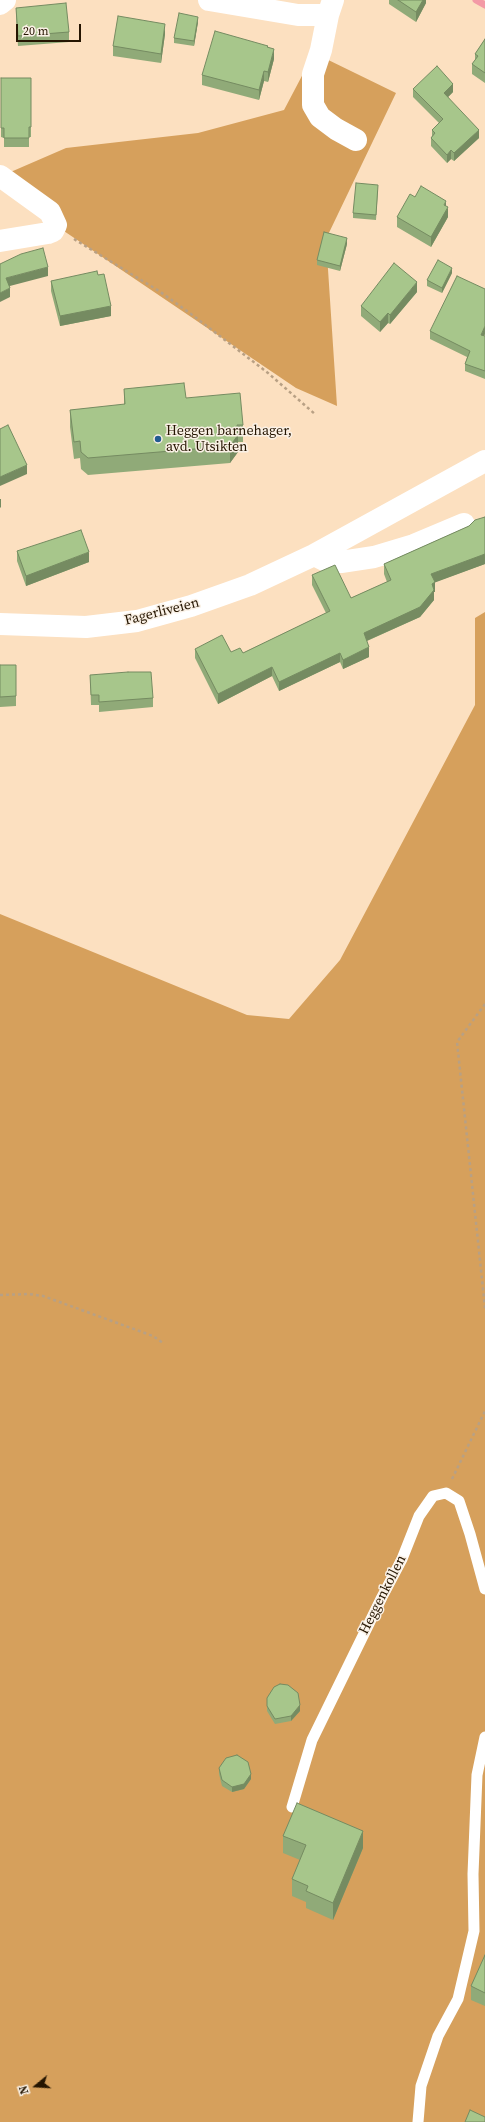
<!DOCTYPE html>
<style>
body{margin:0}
#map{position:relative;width:485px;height:2122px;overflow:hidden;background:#fce0c0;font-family:"Source Serif 4",serif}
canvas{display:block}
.north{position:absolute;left:16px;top:2066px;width:40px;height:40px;-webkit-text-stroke:3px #faf1e6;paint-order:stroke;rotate:252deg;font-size:11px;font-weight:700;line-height:16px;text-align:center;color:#251501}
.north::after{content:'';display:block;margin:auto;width:14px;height:18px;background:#251501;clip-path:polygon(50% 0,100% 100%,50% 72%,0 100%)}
.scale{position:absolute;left:16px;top:24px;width:65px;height:18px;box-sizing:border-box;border:2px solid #251501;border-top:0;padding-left:5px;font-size:12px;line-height:14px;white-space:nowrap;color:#251501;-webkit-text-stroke:3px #faf1e6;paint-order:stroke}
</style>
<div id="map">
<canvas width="485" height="2122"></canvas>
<div class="north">N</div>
<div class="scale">20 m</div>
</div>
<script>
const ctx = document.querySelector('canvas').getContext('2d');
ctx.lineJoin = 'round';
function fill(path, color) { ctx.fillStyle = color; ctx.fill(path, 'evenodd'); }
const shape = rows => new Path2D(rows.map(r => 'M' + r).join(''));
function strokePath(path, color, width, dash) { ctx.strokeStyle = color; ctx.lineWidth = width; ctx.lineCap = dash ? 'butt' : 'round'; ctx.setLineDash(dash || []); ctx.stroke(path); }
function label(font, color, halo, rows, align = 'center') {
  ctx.font = font + ' "Source Serif 4",serif'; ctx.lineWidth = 3; ctx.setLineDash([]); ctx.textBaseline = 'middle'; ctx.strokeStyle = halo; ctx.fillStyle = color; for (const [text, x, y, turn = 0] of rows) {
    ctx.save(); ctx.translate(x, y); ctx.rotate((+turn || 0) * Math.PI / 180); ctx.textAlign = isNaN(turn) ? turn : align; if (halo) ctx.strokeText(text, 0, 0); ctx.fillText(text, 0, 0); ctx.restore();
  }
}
const forest = shape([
 [314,53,396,93,326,239,337,406,296,388,58,227,6,174,66,148,198,133,284,110],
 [485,612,485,2122,0,2122,0,914,247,1015,289,1019,340,960,475,705,475,618]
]);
const stream = shape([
 [476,0,485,5]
]);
const path = shape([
 [74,239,159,291,191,314,268,373,316,415],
 [485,1004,457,1042,485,1308],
 [0,1295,29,1294,43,1296,153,1336,163,1343],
 [452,1479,485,1411]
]);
const service = shape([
 [292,1807,312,1740,382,1597,402,1559,419,1516,433,1496,446,1493,459,1501,470,1534,485,1589],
 [418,2122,421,2086,438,2036,458,1999,474,1931,473,1874,477,1775,485,1737]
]);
const minor = shape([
 [209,0,298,15,328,15,333,0],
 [0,4,5,0],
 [328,15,321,50,313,74,313,105,320,117,336,129,356,140],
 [0,176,50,212,56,225,53,231,48,233,0,241],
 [314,555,326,561,341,562,374,557,414,545,464,524],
 [0,624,86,627,137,621,191,606,250,585,314,555,485,461]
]);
const wall = shape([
 [389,0,426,0,426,3,416,22,389,4],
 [16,8,69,32,69,42,18,46,16,17],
 [198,22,194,46,174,43,174,38],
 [165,34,161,63,113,56,113,46],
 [485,39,485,83,472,74,472,64,475,60,475,54],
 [268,48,274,59,268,82,264,81,259,100,202,85,202,75],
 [1,78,31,78,31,137,29,137,29,147,4,147,4,138,1,137],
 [413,89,453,92,448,97,479,138,454,161,451,159,447,163,431,146,431,138,432,136,432,130,439,123,413,97],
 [378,190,376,220,353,218,353,213],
 [415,197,446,206,448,217,431,247,397,227,397,217],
 [347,244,340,271,317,265,317,260],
 [452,273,442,293,427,286,427,280],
 [98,275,111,316,60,326,51,291,51,281],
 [417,292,390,324,388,323,380,332,361,316,361,306],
 [430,331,485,334,484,336,485,336,485,379,465,371,465,364,467,357,430,339],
 [124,389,186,398,243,425,243,442,238,442,238,452,230,463,88,475,81,469,80,458,74,459,70,427,70,410,124,405],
 [485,518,485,564,435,582,435,592,434,592,434,600,420,617,367,641,369,657,343,669,340,662,279,691,272,676,218,704,195,658,195,649,243,653,326,613,312,585,312,575,351,598,387,582,384,574,384,564,469,526],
 [17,551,89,562,26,586,17,561],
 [0,665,16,665,16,706,0,707],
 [90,675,153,698,153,707,99,712,99,705,91,705],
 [267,1698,300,1711,291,1721,275,1724,267,1711],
 [219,1768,251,1779,244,1789,232,1792,222,1786,219,1774],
 [283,1836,363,1848,333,1920,306,1908,306,1902,292,1896,292,1879,300,1860,283,1853],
 [485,1955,485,2006,471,2000,471,1986]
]);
const shadedWall = shape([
 [423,0,426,0,426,3,416,22,416,12],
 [198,17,198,22,194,46,194,41],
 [165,24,165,34,161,63,161,54],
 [274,49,274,59,268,82,268,72],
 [264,71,264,81,259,100,259,90],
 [453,84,453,92,444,101,444,93],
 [479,130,479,138,454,161,454,153],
 [451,150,451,159,447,163,447,155],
 [446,201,446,211,448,207,448,217,431,247,431,237],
 [347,238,347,244,340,271,340,266],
 [48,267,48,276,6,287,6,278],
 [452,268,452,273,442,293,442,288],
 [417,282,417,292,390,324,390,315],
 [10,288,10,297,0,302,0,293],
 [111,306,111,316,60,326,60,316],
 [388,313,388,323,380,332,380,322],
 [485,326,485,334,481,343,481,335],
 [238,435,238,452,230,463,230,446],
 [27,465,27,474,0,486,0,477],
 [0,499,1,499,1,507,0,508],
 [89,552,89,562,26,586,26,576],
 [485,554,485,564,431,584,431,574],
 [435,582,435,592,434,592,434,600,420,617,364,642,364,633,432,584],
 [369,647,369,657,343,669,343,660],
 [340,653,340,662,279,691,279,682],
 [272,667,272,676,218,704,218,694],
 [300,1705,300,1711,291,1721,291,1716],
 [251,1774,251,1779,244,1789,232,1792,232,1787],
 [363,1831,363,1848,333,1920,333,1903]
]);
const building = shape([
 [398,0,423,0,416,12,398,0],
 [66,3,69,32,18,36,16,8,66,3],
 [179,13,198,17,194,41,174,38,179,13],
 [118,16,165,24,161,54,113,46,118,16],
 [215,31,268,46,267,47,274,49,268,72,264,71,259,90,202,75,215,31],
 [485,39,485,73,472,64,478,56,475,54,485,39],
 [437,66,453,84,444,93,479,130,454,153,451,150,447,155,431,138,435,133,432,130,443,119,413,89,437,66],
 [1,78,31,78,31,127,29,127,29,138,4,138,4,128,1,128,1,78],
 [356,183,378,185,376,215,353,213,356,183],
 [421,186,446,201,444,205,448,207,431,237,397,217,410,194,415,197,421,186],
 [324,232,347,238,340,266,317,260,324,232],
 [43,248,48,267,6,278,10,288,0,293,0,264,21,254,43,248],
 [438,260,452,268,442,288,427,280,438,260],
 [394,263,417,282,390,315,388,313,380,322,361,306,394,263],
 [97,271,98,275,104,274,111,306,60,316,51,281,97,271],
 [457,276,485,289,485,326,481,335,485,336,485,371,465,364,470,351,430,331,457,276],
 [184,383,186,398,240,393,243,425,237,425,238,435,230,446,88,458,81,452,80,441,74,442,70,410,125,404,124,389,184,383],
 [8,425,27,465,0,477,0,429,8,425],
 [485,517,485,554,431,574,435,582,432,584,434,590,420,607,364,633,369,647,343,660,340,653,279,682,272,667,218,694,195,649,222,635,231,652,240,648,243,653,330,611,312,575,335,565,351,598,391,580,384,564,469,526,475,520,485,517],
 [81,530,89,552,26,576,17,551,81,530],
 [0,665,16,665,16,696,0,697,0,665],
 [128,672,151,672,153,698,99,702,99,695,91,695,90,675,128,672],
 [280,1684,288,1685,298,1693,300,1705,291,1716,275,1719,267,1706,267,1698,274,1687,280,1684],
 [237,1755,248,1762,251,1774,244,1784,232,1787,222,1780,219,1768,226,1758,237,1755],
 [297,1803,363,1831,333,1903,306,1891,308,1886,292,1879,306,1845,283,1836,297,1803],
 [485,1955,485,1993,471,1986,485,1955],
 [470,2110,485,2117,485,2122,465,2122,470,2110]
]);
const markers = [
 [158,439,4,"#225b92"]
];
const poiNames = [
 ["Heggen barnehager,",166,431],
 ["avd. Utsikten",166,447]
];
const streetNames = [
 ["Fagerliveien",162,612,-14],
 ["Heggenkollen",383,1595,-63]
];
fill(forest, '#d6a05c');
strokePath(stream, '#f39aa6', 7);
strokePath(path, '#b8a084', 2.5, [3, 3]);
strokePath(service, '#fff', 11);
strokePath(minor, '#fff', 22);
fill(wall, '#90aa78');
fill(shadedWall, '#758b61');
fill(building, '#a7c68b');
strokePath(building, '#758b61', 1);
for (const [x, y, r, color] of markers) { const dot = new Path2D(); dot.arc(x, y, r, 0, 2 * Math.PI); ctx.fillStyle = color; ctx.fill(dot); strokePath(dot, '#faf1e6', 1.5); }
label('14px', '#251501', '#faf1e6', poiNames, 'left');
label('14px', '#251501', '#faf1e6', streetNames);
</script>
